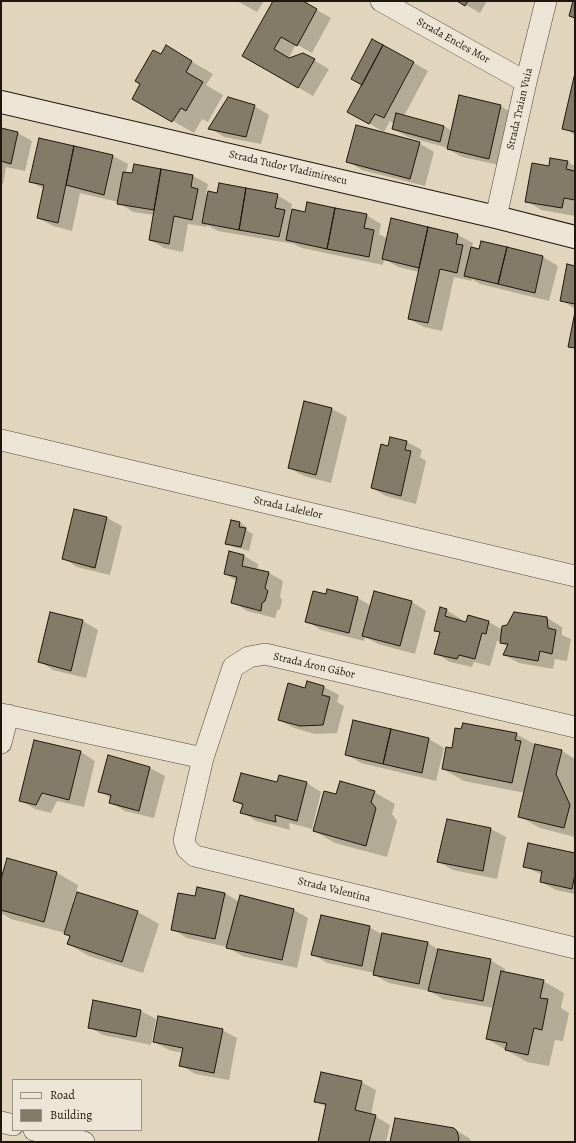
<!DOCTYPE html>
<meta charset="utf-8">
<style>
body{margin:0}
#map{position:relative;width:576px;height:1143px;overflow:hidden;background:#e1d6bd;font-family:Alegreya,serif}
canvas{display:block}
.frame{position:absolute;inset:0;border:2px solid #20160b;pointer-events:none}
.legend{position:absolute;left:12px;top:1079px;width:130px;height:52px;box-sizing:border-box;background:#ece4d4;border:1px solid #9a9284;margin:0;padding:5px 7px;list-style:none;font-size:12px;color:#20160b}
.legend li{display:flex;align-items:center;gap:8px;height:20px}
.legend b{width:20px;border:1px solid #9a9284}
</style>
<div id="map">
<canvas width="576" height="1143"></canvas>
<div class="frame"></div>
<ul class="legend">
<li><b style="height:5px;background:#ece4d4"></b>Road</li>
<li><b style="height:11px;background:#847a68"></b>Building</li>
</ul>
</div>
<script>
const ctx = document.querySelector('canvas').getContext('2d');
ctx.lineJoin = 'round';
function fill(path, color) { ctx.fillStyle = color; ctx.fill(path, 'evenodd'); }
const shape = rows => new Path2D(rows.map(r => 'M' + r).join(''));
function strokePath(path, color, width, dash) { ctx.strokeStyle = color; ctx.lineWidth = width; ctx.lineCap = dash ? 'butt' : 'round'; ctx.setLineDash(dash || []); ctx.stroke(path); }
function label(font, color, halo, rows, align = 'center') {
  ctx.font = font + ' Alegreya,serif'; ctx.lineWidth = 4; ctx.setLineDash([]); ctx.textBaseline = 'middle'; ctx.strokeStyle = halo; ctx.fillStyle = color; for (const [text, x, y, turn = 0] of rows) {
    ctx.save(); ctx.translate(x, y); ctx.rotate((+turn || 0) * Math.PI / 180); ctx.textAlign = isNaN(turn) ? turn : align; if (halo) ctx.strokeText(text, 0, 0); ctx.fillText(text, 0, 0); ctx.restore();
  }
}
const shadow = shape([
 [237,1,264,1,257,12],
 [274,1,301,1,331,18,312,53,296,44,288,59,303,54,329,69,313,96,243,56],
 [459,1,487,1,480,13],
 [167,47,213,74,206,85,223,95,208,122,202,119,194,133,133,98],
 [414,63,428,71,404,116,444,126,452,131,500,106,515,114,504,166,462,157,448,149,448,148,408,137,393,129,394,124,390,121,384,132,363,120],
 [575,78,575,135,564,128],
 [254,106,269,115,261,144,224,137,210,128],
 [1,129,18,133,32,141,25,171,6,167,3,184,1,183],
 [39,139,113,156,128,164,126,173,133,175,135,165,193,176,208,184,206,194,208,196,218,194,277,195,292,204,290,214,292,216,306,213,366,215,381,224,379,234,388,239,392,220,458,235,473,243,472,248,480,250,482,243,543,257,558,266,549,301,480,284,472,279,472,281,454,277,442,331,424,327,409,319,419,272,398,267,384,259,383,265,302,248,294,244,218,231,207,225,207,227,188,224,183,252,164,248,150,240,154,215,133,212,118,202,80,193,72,231,53,226,38,218,44,189,30,181],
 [419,143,434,152,425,186,362,170,347,161],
 [568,162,575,166,575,216,541,210,527,201,550,167],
 [575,267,575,309,561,300],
 [305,403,332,409,347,417,331,483,304,476,289,468],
 [390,438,407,442,422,450,420,457,426,461,416,504,386,496,372,488,388,447],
 [75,510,107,518,122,526,110,575,77,567,63,558],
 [240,523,247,527,246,530,253,534,249,551,234,547,226,543],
 [244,556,258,564,257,570,269,573,283,581,280,597,282,600,280,609,277,611,275,618,247,611,233,602,237,581,225,574],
 [328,590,358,598,371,606,412,602,426,611,415,654,378,644,365,637,364,641,321,630,306,621,326,595],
 [446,610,461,619,460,622,467,624,489,622,503,630,547,618,562,627,562,635,571,639,567,661,555,659,553,669,519,663,504,655,508,647,501,643,501,641,497,641,490,666,474,662,472,667,450,662,435,653,441,633,435,630],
 [51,613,83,621,98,630,86,678,53,670,39,661],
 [308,683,324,687,339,695,337,702,344,706,337,733,315,734,294,728,279,720,306,689],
 [354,721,429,739,444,748,436,781,361,763,346,754],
 [516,734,536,745,562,751,575,759,575,837,540,828,519,816,525,793,464,781,443,769,452,750],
 [81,752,95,761,84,807,57,801,51,813,35,809,20,800],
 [108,756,150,768,165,776,154,818,125,811,110,802,111,798,99,791],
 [280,776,307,783,321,792,312,829,289,823,290,830,256,821,242,812,243,806,234,801,278,784],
 [374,792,395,804,392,814,397,821,387,857,335,843,314,831,337,795],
 [447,820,491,829,506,837,497,879,453,870,439,862],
 [575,854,575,894,556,890,541,882,542,875,524,866],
 [57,873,78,885,73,902,75,903,78,893,138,912,159,924,143,973,89,956,68,944,71,937,65,933,11,919,1,913,1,881],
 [225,893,239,902,294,910,308,918,297,968,242,956,227,947,187,938,172,929,196,898],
 [369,927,383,935,383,934,428,943,439,950,490,960,505,969,504,972,543,981,564,993,561,1008,569,1013,563,1041,555,1040,549,1066,527,1062,487,1039,494,1008,443,999,429,991,389,983,374,975,375,973,327,963,313,954],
 [94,1001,141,1011,156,1019,151,1045,103,1035,89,1027],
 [222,1030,237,1038,229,1080,195,1074,181,1065,183,1053,169,1050,154,1042],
 [361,1082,376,1090,371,1115,375,1116,390,1125,386,1142,319,1142,326,1107,315,1101],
 [454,1129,469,1138,472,1142,391,1142]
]);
const building = shape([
 [273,1,303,1,317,9,297,46,281,37,274,49,289,58,303,53,315,59,298,88,242,56,273,1],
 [457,1,468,1,465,6,457,1],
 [573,1,575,1,575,18,569,16,573,1],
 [372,39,383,45,362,85,351,79,372,39],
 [166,45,192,61,186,72,203,82,186,111,181,108,172,122,132,99,140,84,135,81,153,50,161,54,166,45],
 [383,45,414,62,384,118,375,114,369,124,347,112,383,45],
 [574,77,575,77,575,132,562,129,574,77],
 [459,95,501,105,489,159,447,149,459,95],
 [228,97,255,105,246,137,208,129,228,97],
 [396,113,444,126,440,142,392,129,396,113],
 [356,125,420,142,410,179,346,162,356,125],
 [1,128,18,132,11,164,1,161,1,128],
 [39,138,74,146,58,223,37,218,44,185,29,182,39,138],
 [74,146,113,155,104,195,66,185,74,146],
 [550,158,568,161,566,169,575,171,575,200,564,198,562,208,525,202,532,163,549,166,550,158],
 [134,164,161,169,154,210,117,204,123,172,132,173,134,164],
 [161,169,193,175,191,187,198,189,192,220,174,216,169,244,149,240,161,169],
 [219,183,246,188,239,230,202,223,208,191,217,193,219,183],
 [246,188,278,194,275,208,285,210,279,237,239,230,246,188],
 [307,202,335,208,327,249,286,240,292,209,305,212,307,202],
 [335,208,367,214,364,228,374,230,369,257,327,249,335,208],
 [391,218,428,227,419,268,382,259,391,218],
 [428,227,458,234,456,244,463,245,457,273,440,269,428,323,408,319,428,227],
 [481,241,507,247,498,284,464,276,471,247,479,249,481,241],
 [507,247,543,256,535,293,498,284,507,247],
 [567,264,575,266,575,304,560,301,567,264],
 [575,312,575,348,568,347,575,312],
 [304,401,332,408,316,475,288,468,304,401],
 [390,437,407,441,405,450,411,451,401,496,371,488,381,444,388,446,390,437],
 [74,509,107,517,95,568,62,559,74,509],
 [231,520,240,522,239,527,246,528,241,547,225,544,231,520],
 [229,551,244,555,242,566,269,572,265,588,268,591,265,601,262,603,261,611,231,603,237,577,224,574,229,551],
 [327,589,358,597,349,633,305,622,313,591,326,594,327,589],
 [374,591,412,601,400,646,362,636,374,591],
 [440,607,447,609,445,616,466,622,468,615,489,621,486,634,482,633,475,659,459,655,457,659,434,654,440,632,434,631,440,607],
 [50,612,83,620,71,671,38,662,50,612],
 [514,612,547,617,548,628,556,630,552,654,540,651,538,661,503,655,508,644,500,643,502,626,507,625,514,612],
 [307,681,324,686,322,695,330,697,323,725,300,726,278,720,288,683,305,688,307,681],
 [353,720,391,729,383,764,345,755,353,720],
 [463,723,517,733,515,740,521,741,512,783,442,769,446,747,452,748,455,728,461,729,463,723],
 [391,729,429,738,422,773,383,764,391,729],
 [34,740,81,751,69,800,42,793,36,805,19,801,34,740],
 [535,744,562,750,556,774,570,805,564,828,518,817,535,744],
 [108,755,150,767,139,811,109,803,111,795,98,792,108,755],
 [241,773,277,782,279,775,307,782,297,821,275,815,276,822,240,813,243,804,233,801,241,773],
 [340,781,375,791,371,802,376,808,366,846,313,831,324,791,336,794,340,781],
 [447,819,491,828,483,871,437,862,447,819],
 [528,843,575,853,575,874,572,889,540,882,542,871,523,867,528,843],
 [7,858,57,872,44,922,1,910,1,879,7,858],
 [197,887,225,893,215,939,171,930,178,893,195,896,197,887],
 [77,892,138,911,122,962,67,944,70,936,64,934,77,892],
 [240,895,294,909,282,960,226,948,240,895],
 [321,915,370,926,362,966,311,955,321,915],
 [382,933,428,942,419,984,373,975,382,933],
 [438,949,491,959,483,1001,428,991,438,949],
 [501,971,544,980,540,998,548,999,542,1030,534,1028,528,1055,505,1050,507,1043,486,1039,501,971],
 [93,1000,141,1010,136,1037,88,1028,93,1000],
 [158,1016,223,1029,214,1073,179,1066,183,1048,153,1042,158,1016],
 [321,1072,362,1081,355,1110,376,1115,369,1142,318,1142,326,1104,314,1102,321,1072],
 [395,1118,454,1128,457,1131,459,1138,458,1142,390,1142,395,1118]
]);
const street = shape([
 [381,1,526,82],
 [496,217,526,82,546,1],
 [1,440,575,576],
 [1,714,203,758,233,667,249,657,265,654,575,727],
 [1,743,8,715],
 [203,758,184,840,187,849,195,856,575,948],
 [1,1122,13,1125],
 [34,1130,84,1142]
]);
const secondary = shape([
 [1,102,496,217,575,237]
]);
const streetNames = [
 ["Strada Encles Mor",453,41,29],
 ["Strada Traian Vuia",520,109,-77],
 ["Strada Tudor Vladimirescu",288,168,13],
 ["Strada Lalelelor",288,508,13],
 ["Strada Áron Gábor",314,666,13],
 ["Strada Valentina",334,890,14]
];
fill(shadow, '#0003');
fill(building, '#847a68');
strokePath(building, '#20160b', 1);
strokePath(street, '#504638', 22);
strokePath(secondary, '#20160b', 24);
strokePath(street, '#ece4d4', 21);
strokePath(secondary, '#ece4d4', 22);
label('11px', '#20160b', '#ece4d4', streetNames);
</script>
